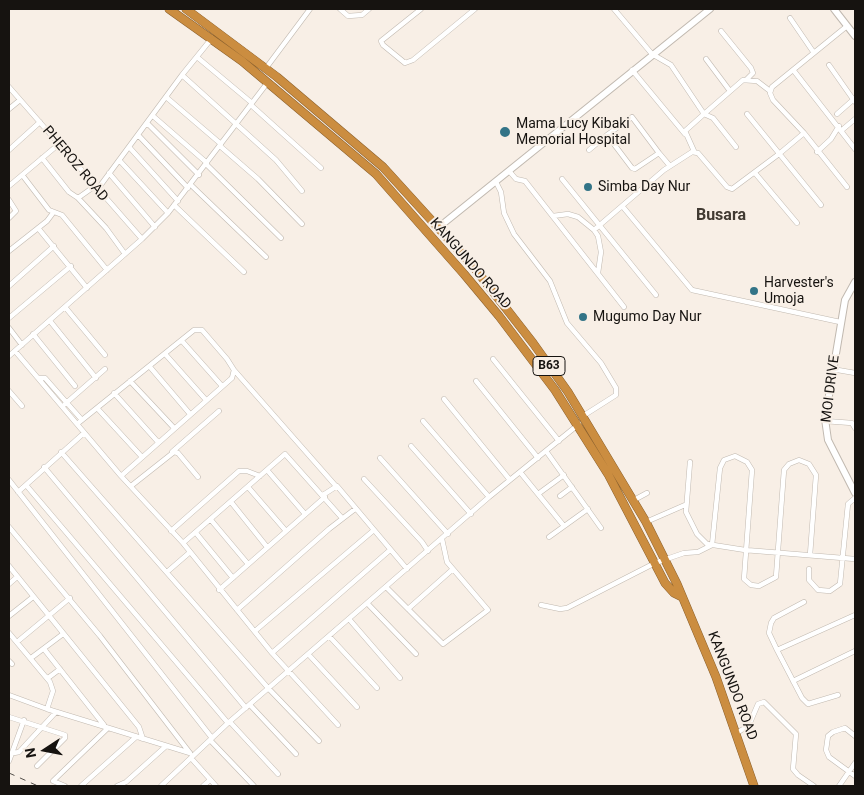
<!DOCTYPE html>
<style>
body{margin:0}
#map{position:relative;width:864px;height:795px;overflow:hidden;background:#f8efe6;font-family:Roboto,sans-serif}
canvas{display:block}
.frame{position:absolute;inset:0;border:10px solid #161310;pointer-events:none}
.north{position:absolute;left:20px;top:725px;width:50px;height:50px;-webkit-text-stroke:4px #f8efe6;paint-order:stroke;rotate:259deg;font-size:14px;font-weight:700;line-height:20px;text-align:center;color:#161310}
.north::after{content:'';display:block;margin:auto;width:18px;height:22px;background:#161310;clip-path:polygon(50% 0,100% 100%,50% 72%,0 100%)}
</style>
<div id="map">
<canvas width="864" height="795"></canvas>
<div class="frame"></div>
<div class="north">N</div>
</div>
<script>
const ctx = document.querySelector('canvas').getContext('2d');
ctx.lineJoin = 'round';
const shape = rows => new Path2D(rows.map(r => 'M' + r).join(''));
function strokePath(path, color, width, dash) { ctx.strokeStyle = color; ctx.lineWidth = width; ctx.lineCap = dash ? 'butt' : 'round'; ctx.setLineDash(dash || []); ctx.stroke(path); }
function label(font, color, halo, rows, align = 'center') {
  ctx.font = font + ' Roboto,sans-serif'; ctx.lineWidth = 4; ctx.setLineDash([]); ctx.textBaseline = 'middle'; ctx.strokeStyle = halo; ctx.fillStyle = color; for (const [text, x, y, turn = 0] of rows) {
    ctx.save(); ctx.translate(x, y); ctx.rotate((+turn || 0) * Math.PI / 180); ctx.textAlign = isNaN(turn) ? turn : align; if (halo) ctx.strokeText(text, 0, 0); ctx.fillText(text, 0, 0); ctx.restore();
  }
}
const street = shape([
 [340,9,348,16,362,15,369,9],
 [421,9,381,41,383,45,405,63,413,60,475,9],
 [614,9,652,54,671,65,704,114,743,80,757,81,770,91],
 [790,18,814,53],
 [721,31,751,68,753,73,747,79],
 [197,57,252,103],
 [706,59,730,91],
 [829,65,855,102],
 [266,68,310,9],
 [632,70,685,134],
 [794,71,855,149],
 [182,75,276,160,302,191],
 [9,87,142,239],
 [166,97,221,144],
 [251,105,321,168],
 [9,109,20,100],
 [747,114,821,205],
 [837,114,854,99],
 [153,116,207,163],
 [148,124,199,175],
 [842,130,855,119],
 [804,133,847,187],
 [607,135,632,117,659,153],
 [139,136,188,188],
 [220,146,258,179,302,224],
 [130,148,178,201],
 [9,150,40,122],
 [589,150,607,135,632,168,635,169,659,153,670,166],
 [694,151,685,131,704,114,713,118,736,147],
 [817,152,831,139,839,126],
 [42,158,69,192,78,198,106,228,125,254],
 [120,161,168,213],
 [206,164,281,238],
 [509,171,516,179,525,181,624,307],
 [109,173,155,227],
 [755,173,797,223],
 [23,176,49,210,62,215,107,270],
 [562,179,656,295],
 [496,182,501,192,504,213,514,234,550,281,567,323,601,363,616,388,616,395,583,416],
 [191,185,266,257],
 [9,186,59,144],
 [97,190,182,75,212,38],
 [78,198,95,186],
 [9,200,16,211,9,218],
 [174,205,244,272],
 [623,207,692,290,840,322],
 [553,216,568,214,578,217,594,230,598,236,601,252,598,273],
 [38,228,87,288],
 [594,230,664,170,692,152,698,153,727,187,732,189,779,154,804,133,773,100,770,93,772,87,847,26],
 [9,251,47,221,53,213],
 [9,286,54,246],
 [65,307,105,355],
 [9,318,71,266],
 [50,321,96,378],
 [9,328,22,345],
 [33,334,75,386],
 [182,341,222,386],
 [15,351,121,476,183,543,272,653,338,725],
 [166,355,206,400],
 [9,356,142,239,168,213,268,82],
 [493,359,559,441],
 [150,367,190,414],
 [832,369,855,373],
 [234,370,335,485],
 [38,378,45,378,82,420],
 [130,381,174,428],
 [476,381,538,458],
 [9,391,22,406],
 [114,393,158,442],
 [444,399,510,480],
 [65,404,105,369],
 [97,408,142,457],
 [423,421,489,497],
 [825,421,852,423,855,428],
 [77,424,194,330,202,330,227,359,234,370,232,378,121,476],
 [411,446,471,514],
 [546,451,601,528],
 [61,452,269,689,319,741],
 [172,452,219,411],
 [380,458,448,534],
 [690,462,686,512,697,534,707,544,745,550,855,559],
 [44,467,246,708],
 [267,470,305,514],
 [520,472,564,526],
 [364,479,422,542,428,551],
 [9,480,212,738],
 [26,485,228,723],
 [131,486,174,452,178,453,198,477],
 [248,487,286,531],
 [18,492,84,433],
 [538,494,564,475],
 [323,495,337,486,407,569],
 [560,496,572,487],
 [634,500,647,493],
 [231,502,267,547],
 [211,520,248,564],
 [646,522,685,505],
 [9,527,100,636,190,753],
 [171,531,239,471,247,471,260,476],
 [196,533,233,578],
 [549,537,588,509],
 [183,543,285,454,342,518],
 [9,566,139,727,143,739],
 [809,569,809,580,818,590,830,591,840,584,848,504,855,498],
 [167,572,189,553],
 [9,584,17,577],
 [386,587,443,644,488,610,447,562,442,539],
 [219,590,325,497],
 [367,603,416,654],
 [541,605,560,609,567,608,655,563,684,553,698,552,712,545,720,468,724,460,735,456,747,462,752,470,744,579,751,585,759,586,776,577,784,470,789,464,799,460,809,464,816,475,810,555],
 [408,609,453,569],
 [237,610,329,529,355,509],
 [9,616,33,597],
 [349,619,400,678],
 [255,631,374,530],
 [9,633,50,682,53,691,47,709],
 [329,636,377,688],
 [17,642,70,598],
 [44,649,104,725],
 [777,650,769,633,771,623,774,618,804,602],
 [272,653,390,550],
 [309,655,357,707],
 [31,658,63,634],
 [9,661,12,664],
 [48,678,60,669],
 [793,681,855,651],
 [9,695,47,709,190,753],
 [838,695,808,704,802,698,777,650,855,615],
 [251,706,296,754],
 [9,717,65,735,65,738,37,766],
 [230,722,278,774],
 [737,733,749,725,758,704,764,702,796,734,793,769,798,775,814,786],
 [855,736,845,728,833,732,828,736,826,750,829,757,855,776],
 [210,740,254,786],
 [14,753,19,752,56,712],
 [191,758,216,786],
 [9,761,24,720],
 [65,786,53,781,108,728],
 [81,786,136,737],
 [117,786,126,782,165,747],
 [161,786,228,723,367,603,489,497,579,424],
 [203,786,210,780],
 [839,786,855,763]
]);
const secondary = shape([
 [834,9,855,36],
 [439,227,710,9],
 [855,282,845,300,825,419,828,440,855,493]
]);
const highway = shape([
 [169,9,242,61,376,174,464,274,499,316,555,390,608,474,665,583,674,593,682,597],
 [186,9,277,77,383,167,473,266,533,343,568,392,646,522,677,584,716,677,754,786]
]);
const rail = shape([
 [9,773,38,786]
]);
const markers = [
 [505,132,6,"#337487"],
 [588,187,5,"#337487"],
 [754,291,5,"#337487"],
 [583,317,5,"#337487"]
];
const shields = [
 [549,366,32]
];
const shieldNames = [
 ["B63",549,366]
];
const poiNames = [
 ["Mama Lucy Kibaki",516,124],
 ["Memorial Hospital",516,140],
 ["Simba Day Nur",598,187],
 ["Harvester's",764,283],
 ["Umoja",764,299],
 ["Mugumo Day Nur",593,317]
];
const streetNames = [
 ["PHEROZ ROAD",75,164,50],
 ["KANGUNDO ROAD",470,264,49],
 ["MOI DRIVE",831,389,-83],
 ["KANGUNDO ROAD",732,686,69]
];
const quarterNames = [
 ["Busara",721,216]
];
strokePath(street, '#c1b9b0', 5.5);
strokePath(secondary, '#c1b9b0', 8);
strokePath(highway, '#8c622f', 9);
strokePath(street, '#fff', 4.5);
strokePath(secondary, '#fff', 6);
strokePath(highway, '#cb8d40', 8);
strokePath(rail, '#55514c', 1, [6, 6]);
for (const [x, y, r, color] of markers) { const dot = new Path2D(); dot.arc(x, y, r, 0, 2 * Math.PI); ctx.fillStyle = color; ctx.fill(dot); strokePath(dot, '#f8efe6', 2); }
for (const [x, y, w] of shields) { const box = new Path2D(); box.roundRect(x - w / 2, y - 9.5, w, 19, 4); ctx.fillStyle = '#f8efe6'; ctx.fill(box); strokePath(box, '#161310', 1); }
label('bold 12px', '#161310', null, shieldNames);
label('14px', '#161310', '#f8efe6', poiNames, 'left');
label('14px', '#161310', '#f8efe6', streetNames);
label('bold 16px', '#413a32', '#f8efe6', quarterNames);
</script>
